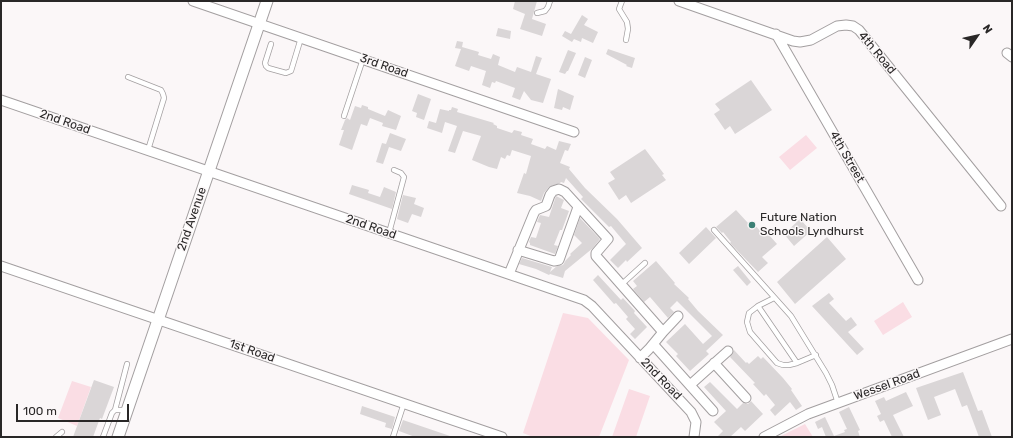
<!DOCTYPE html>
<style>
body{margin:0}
#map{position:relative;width:1013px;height:438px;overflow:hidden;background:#fbf7f8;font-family:Rubik,sans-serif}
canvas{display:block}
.frame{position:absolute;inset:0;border:2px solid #292727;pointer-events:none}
.north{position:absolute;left:957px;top:16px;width:40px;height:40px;-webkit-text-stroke:3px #fbf7f8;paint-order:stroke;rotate:56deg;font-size:11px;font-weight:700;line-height:16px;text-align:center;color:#292727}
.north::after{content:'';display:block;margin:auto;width:14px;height:18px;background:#292727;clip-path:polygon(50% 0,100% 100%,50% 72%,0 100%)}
.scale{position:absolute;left:16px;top:404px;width:113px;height:18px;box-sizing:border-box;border:2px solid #292727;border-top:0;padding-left:5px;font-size:12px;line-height:14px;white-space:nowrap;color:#292727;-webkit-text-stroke:3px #fbf7f8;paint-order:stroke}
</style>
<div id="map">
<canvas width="1013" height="438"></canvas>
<div class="frame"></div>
<div class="north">N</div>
<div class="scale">100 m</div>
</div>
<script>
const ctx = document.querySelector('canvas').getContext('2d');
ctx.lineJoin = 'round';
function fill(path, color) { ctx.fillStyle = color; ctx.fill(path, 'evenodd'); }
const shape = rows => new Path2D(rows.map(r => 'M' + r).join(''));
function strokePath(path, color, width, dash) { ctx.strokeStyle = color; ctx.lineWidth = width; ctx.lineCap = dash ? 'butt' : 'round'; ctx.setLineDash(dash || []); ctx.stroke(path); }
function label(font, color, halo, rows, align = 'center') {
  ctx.font = font + ' Rubik,sans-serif'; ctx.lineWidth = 3; ctx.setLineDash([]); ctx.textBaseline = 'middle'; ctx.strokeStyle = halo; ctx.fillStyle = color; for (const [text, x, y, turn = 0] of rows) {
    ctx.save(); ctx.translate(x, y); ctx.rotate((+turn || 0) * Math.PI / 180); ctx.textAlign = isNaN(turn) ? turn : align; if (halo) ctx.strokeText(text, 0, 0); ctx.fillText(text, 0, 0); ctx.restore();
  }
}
const green = shape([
 [806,135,817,148,790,170,779,157],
 [903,302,912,317,883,335,874,321],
 [563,313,588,318,629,360,599,437,533,437,523,433],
 [72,381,91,387,77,426,58,418],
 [629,389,650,396,639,428,636,437,612,437],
 [805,424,813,437,779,437]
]);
const building = shape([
 [515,1,537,1,532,19,546,24,542,36,520,29,525,14,513,9],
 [582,15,588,19,584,25,598,32,593,43,582,38,581,42,574,39,572,42,562,36,565,31,571,34],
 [498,28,511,31,510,39,496,36],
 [457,41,463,42,462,47,479,52,478,55,491,59,493,54,500,57,498,65,515,72,517,67,531,72,536,56,542,58,536,74,551,79,543,103,531,100,524,91,520,100,512,97,515,88,496,81,495,83,492,82,490,88,482,85,486,71,471,66,469,71,455,66,461,49,455,48],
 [608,49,635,58,632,68,626,66,627,65,606,54],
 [568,50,576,53,568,71,567,71,565,74,559,72],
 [585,57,592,60,585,78,578,75],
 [751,80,772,110,735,134,730,126,725,130,714,114,720,110,715,104],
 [558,89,574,96,570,110,563,107,562,110,554,108],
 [418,94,431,99,424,120,416,117,417,113,412,111],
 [362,105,368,107,368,109,385,116,388,110,401,116,396,130,382,126,383,123,370,118,367,126,361,124,352,150,339,145,344,130,341,130,345,120,347,118,350,120,355,106,361,108],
 [452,107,458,109,457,112,494,123,493,124,497,126,497,128,512,133,514,130,522,132,521,135,533,139,531,144,545,149,547,146,556,150,559,141,571,144,568,151,565,150,560,163,570,167,569,169,585,188,617,219,642,248,627,262,626,260,618,268,610,260,626,244,611,226,609,227,581,199,583,197,566,178,564,183,561,182,560,183,549,187,544,193,541,201,530,196,517,193,524,173,526,174,531,156,512,150,510,156,507,155,505,159,501,157,497,169,489,167,472,160,481,136,463,131,455,153,448,151,457,126,445,122,442,133,427,128,429,121,436,123,440,109,449,111,449,110,451,110],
 [390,133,406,139,401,151,389,147,383,164,376,162,382,143,386,144],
 [645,149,664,174,662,175,666,180,631,203,626,195,619,200,608,183,615,179,610,172],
 [352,185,369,190,368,193,380,197,384,187,396,192,392,209,349,194],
 [403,195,416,198,414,204,424,208,421,217,412,214,408,223,397,219],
 [556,196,564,200,561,208,569,211,562,230,560,230,554,245,558,246,555,254,530,245,530,243,529,242,531,237,536,238,541,223,537,222,540,215,549,217],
 [736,210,748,223,751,221,765,236,767,234,768,236,769,235,777,244,762,257,768,263,758,272,730,243,731,242,723,232,722,233,716,227],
 [580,218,600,239,593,248,565,271,563,278,550,274,549,275,536,269,519,264,522,258,552,267,550,272,557,266,563,265,566,260,571,255,570,254,582,243,574,235],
 [800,219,811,231,794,246,784,234],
 [706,227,716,238,689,264,679,253],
 [827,237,846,259,795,304,777,282],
 [656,261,675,283,674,284,689,298,688,299,698,311,723,335,706,351,709,354,690,371,676,356,678,354,666,342,685,324,703,344,712,336,677,301,670,308,674,312,668,318,650,297,644,302,633,289,637,286,633,281],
 [738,266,751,282,747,286,733,270],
 [598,275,621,300,623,298,635,311,634,313,647,327,635,339,630,334,635,329,626,319,628,317,616,303,614,304,593,280],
 [829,293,834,299,829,303,846,321,851,317,857,325,848,332,864,349,857,355,812,306],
 [734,350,746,363,747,362,749,364,758,356,761,359,763,357,783,378,792,389,791,390,802,406,796,410,790,402,775,416,770,410,775,405,766,394,764,396,753,384,755,383,730,357],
 [963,372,978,411,982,410,992,437,979,437,967,405,962,407,955,389,934,397,941,415,928,420,916,388],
 [94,380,114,387,102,419,100,418,93,437,73,437],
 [710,382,737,409,743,403,748,404,751,401,763,414,745,431,741,427,730,437,717,437,723,431,714,422,726,411,704,387],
 [906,392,913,406,893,415,904,437,892,437,884,420,880,422,877,416,881,414,875,401,884,397,886,401],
 [362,406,395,417,392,429,385,427,386,423,360,414],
 [849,407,860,430,858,431,860,437,826,437,822,427,818,429,815,422,825,417,834,436,845,432,844,430,847,429,839,412],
 [403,420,450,436,450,437,415,437,399,431]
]);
const service = shape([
 [622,1,619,9,627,22,628,29,626,40],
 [537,13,545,11,548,7,550,1],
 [271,44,265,63,266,66,268,68,286,73,291,71,301,38],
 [128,77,161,90,163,94,164,98,148,150],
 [344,116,363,59],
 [714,230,791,316,826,373,832,385,838,403],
 [389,233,404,177,401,173,394,170],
 [622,284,645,263],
 [774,298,758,306,797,363,816,355],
 [758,306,749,313,747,322,750,332,777,363,783,365,789,365,797,363],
 [115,410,127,364],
 [56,437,62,432],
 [103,437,112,413,115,410,127,410],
 [393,437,404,403]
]);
const minor = shape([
 [193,1,574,132],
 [679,1,793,41,800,42,811,40,837,26,846,25,853,26,859,30,1001,206],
 [776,34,918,280],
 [1007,53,1012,57],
 [1,100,584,300,592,306,691,412,696,422,694,437],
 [518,250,554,261,559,260,578,207],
 [1,266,502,437],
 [509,274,534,213,536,210,546,206,550,195,553,191,559,189,565,192,608,239,596,253,596,256,663,332,649,349,640,358],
 [663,332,678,316],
 [653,344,713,411],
 [714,363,746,398],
 [690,385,728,351],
 [764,437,808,414,1012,339]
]);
const tertiary = shape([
 [118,437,267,1]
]);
const markers = [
 [752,225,4,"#3c8075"]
];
const streetNames = [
 ["4th Road",877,53,50],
 ["3rd Road",384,66,19],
 ["2nd Road",65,122,19],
 ["4th Street",847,157,60],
 ["2nd Avenue",192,219,-71],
 ["2nd Road",371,227,19],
 ["1st Road",252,351,19],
 ["2nd Road",661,379,46],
 ["Wessel Road",887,385,-20]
];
const poiNames = [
 ["Future Nation",760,218],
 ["Schools Lyndhurst",760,232]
];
fill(green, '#fadde4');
fill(building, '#dad6d7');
strokePath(service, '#a39fa0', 6);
strokePath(minor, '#a39fa0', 11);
strokePath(tertiary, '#a39fa0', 13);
strokePath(service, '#fff', 4.5);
strokePath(minor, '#fff', 9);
strokePath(tertiary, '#fff', 11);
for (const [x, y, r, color] of markers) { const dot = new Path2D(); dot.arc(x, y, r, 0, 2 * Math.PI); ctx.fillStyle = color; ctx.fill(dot); strokePath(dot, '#fbf7f8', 1.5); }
label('12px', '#292727', '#fbf7f8', streetNames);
label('12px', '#292727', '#fbf7f8', poiNames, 'left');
</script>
